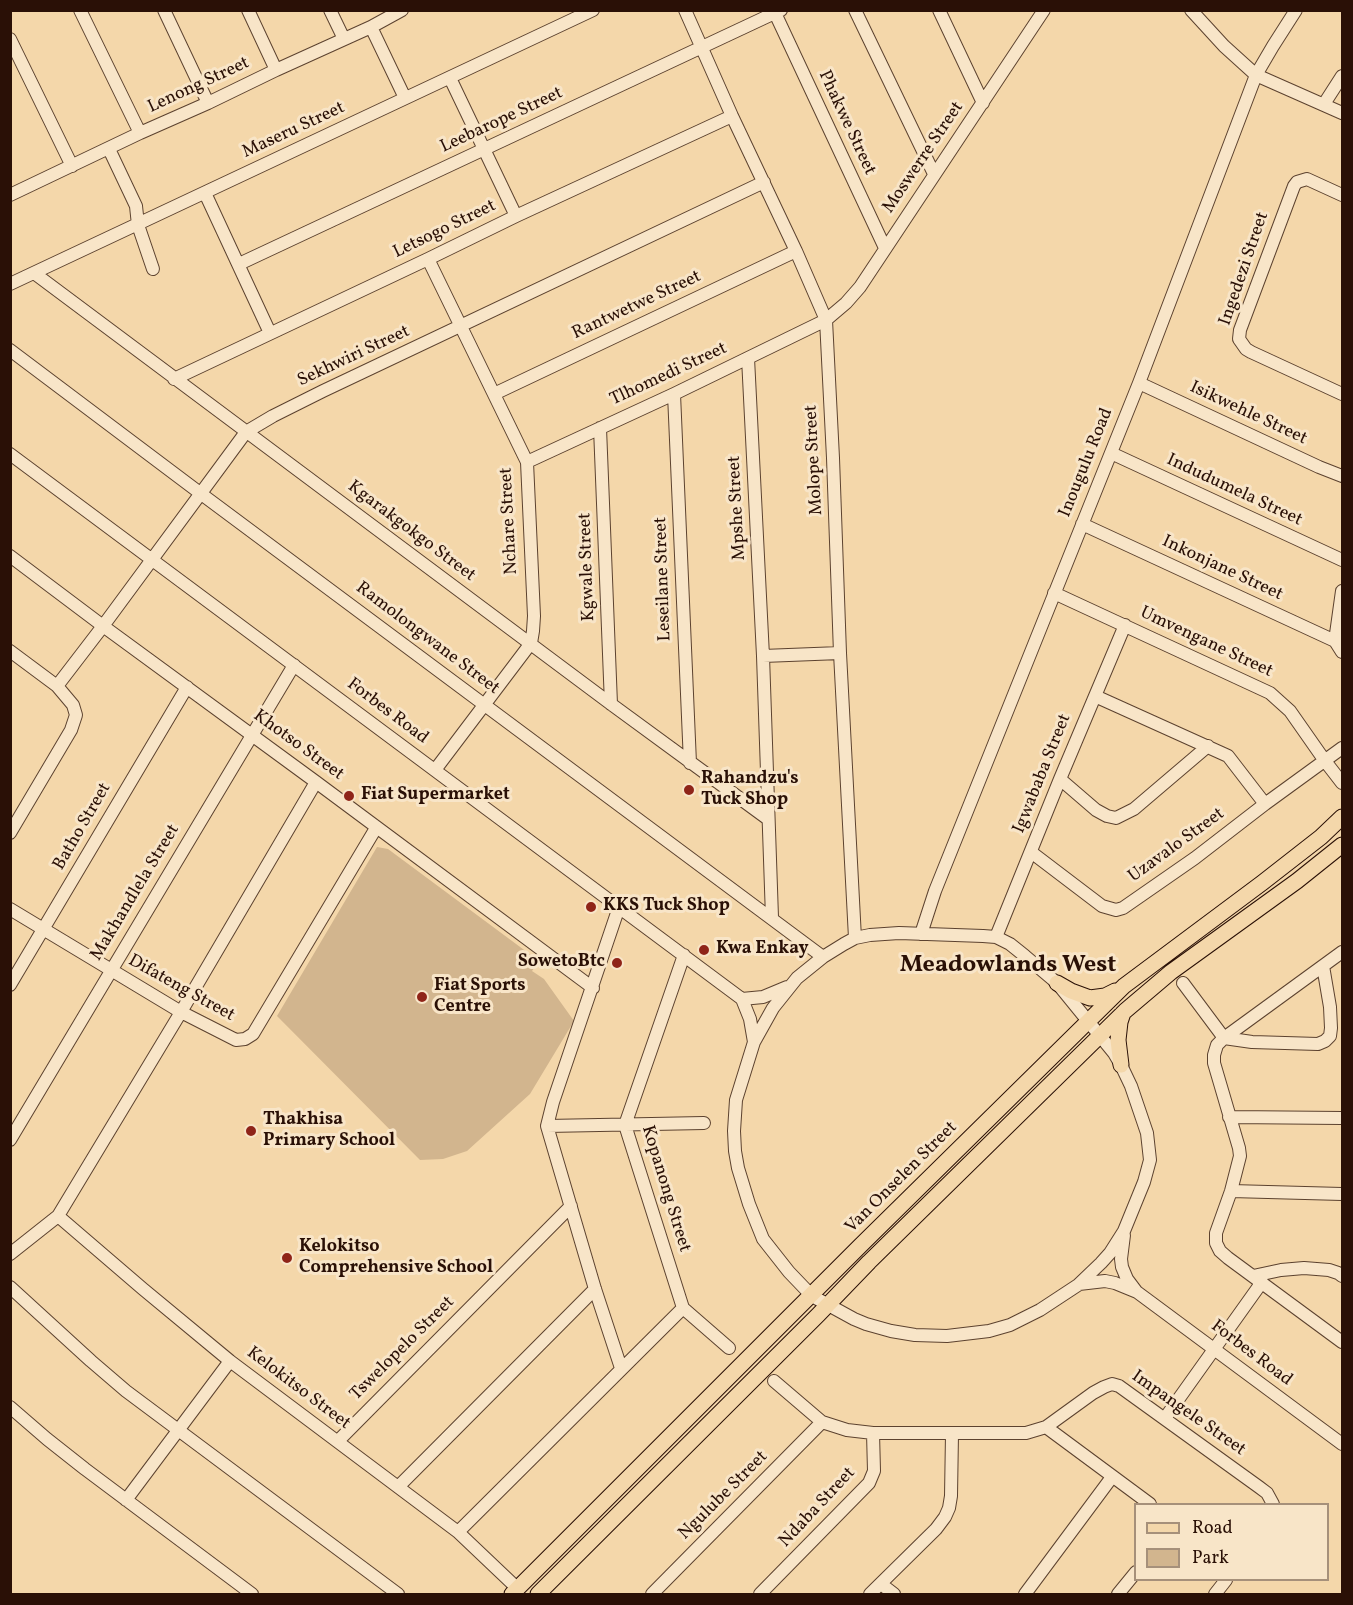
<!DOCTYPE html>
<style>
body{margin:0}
#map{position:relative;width:1353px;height:1605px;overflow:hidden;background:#f4d7aa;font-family:Vollkorn,serif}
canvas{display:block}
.frame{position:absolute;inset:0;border:12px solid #2a1006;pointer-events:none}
.legend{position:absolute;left:1134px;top:1503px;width:195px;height:78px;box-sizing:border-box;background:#f8e5c8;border:2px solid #a6907a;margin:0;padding:8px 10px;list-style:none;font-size:18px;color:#2a1006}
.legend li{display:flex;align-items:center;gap:12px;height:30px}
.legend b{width:30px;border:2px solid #a6907a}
</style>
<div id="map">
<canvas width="1353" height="1605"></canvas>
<div class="frame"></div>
<ul class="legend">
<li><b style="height:8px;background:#f4d7aa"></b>Road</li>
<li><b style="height:16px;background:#d2b58e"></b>Park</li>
</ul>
</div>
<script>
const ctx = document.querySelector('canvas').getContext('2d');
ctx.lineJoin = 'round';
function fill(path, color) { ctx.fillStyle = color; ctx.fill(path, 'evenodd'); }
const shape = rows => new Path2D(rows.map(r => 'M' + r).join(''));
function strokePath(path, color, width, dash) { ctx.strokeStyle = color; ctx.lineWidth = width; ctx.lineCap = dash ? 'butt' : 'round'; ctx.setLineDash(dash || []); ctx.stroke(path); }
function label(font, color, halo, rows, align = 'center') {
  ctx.font = font + ' Vollkorn,serif'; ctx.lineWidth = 6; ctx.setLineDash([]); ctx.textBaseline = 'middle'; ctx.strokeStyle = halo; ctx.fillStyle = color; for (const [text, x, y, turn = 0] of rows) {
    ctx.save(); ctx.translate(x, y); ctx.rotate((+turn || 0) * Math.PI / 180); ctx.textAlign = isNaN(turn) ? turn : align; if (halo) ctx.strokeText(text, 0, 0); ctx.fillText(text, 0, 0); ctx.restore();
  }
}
const green = shape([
 [377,847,388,849,539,961,532,971,544,979,574,1021,530,1094,467,1151,443,1159,420,1160,277,1016]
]);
const minor = shape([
 [80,10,140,133],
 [164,10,208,103],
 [248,10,276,70],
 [330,10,344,39],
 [685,10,732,116,796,251,826,320,833,458,840,653,855,938],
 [855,10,934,174],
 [939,10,983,103],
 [1191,10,1224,46,1256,75,1342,113],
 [775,13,885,248],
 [371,27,405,98],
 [10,39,72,166],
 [450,78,516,216],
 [1324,104,1342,76],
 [109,149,136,206,138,225,153,269],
 [205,193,270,333],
 [10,195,140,133,208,103,276,70,371,27,402,10],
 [1342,195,1307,179,1297,182,1294,186,1240,330,1239,339,1246,349,1251,352,1342,394],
 [428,259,527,462,534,616,533,631,531,643,435,770],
 [239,264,781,10],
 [34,273,611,704,768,819],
 [10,284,593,10],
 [10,350,200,493,823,957],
 [748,358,763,656,772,917],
 [174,379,428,259,516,216,732,116],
 [1139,383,1319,467,1342,476],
 [494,394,796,251],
 [674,394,690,763],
 [600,428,611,704],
 [1111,453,1342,560],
 [10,454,742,999,750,1019,754,1042],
 [527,462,674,394,826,320,846,303,860,287,1044,10],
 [1082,524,1335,641,1342,652],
 [10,556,103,626,316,782,593,988],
 [1054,593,1270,693,1290,711,1325,761,1342,783],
 [1335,641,1342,591],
 [10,651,57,686,73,705,76,715,71,730,10,833],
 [763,656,840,653],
 [57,686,103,626,246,432,273,416,323,391,764,182],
 [1095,696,1228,756,1265,804],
 [1060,779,1096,810,1107,816,1116,818,1134,809,1208,746],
 [1031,852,1102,906,1116,910,1123,908,1195,858,1265,804,1342,748],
 [619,907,553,1102,547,1126,595,1289,621,1368],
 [10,909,181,1012,236,1040,245,1039,253,1034,376,828],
 [899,933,983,936,996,937,1010,944,1025,956,1057,983,1114,1053,1121,1065,1131,1086,1147,1133,1150,1160,1144,1182,1124,1231,1110,1253,1101,1263,1078,1285,1040,1310,1010,1325,989,1331,947,1336,915,1335,891,1331,866,1324,854,1319,812,1296,789,1272,763,1239,749,1204,738,1168,735,1151,734,1131,736,1100,754,1042,773,1008,797,978,823,957,844,944,855,938,870,935,899,933],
 [921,934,935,891,1139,383,1256,75,1273,46,1296,10],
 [996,937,1060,779,1125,625],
 [1342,952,1224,1038,1217,1045,1214,1055,1214,1063,1239,1148,1240,1156,1231,1191,1216,1233,1216,1243,1220,1251,1228,1258,1342,1342],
 [684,955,625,1125,683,1308,729,1348],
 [1183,983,1224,1038,1252,1042,1318,1044,1325,1041,1330,1036,1331,1028,1330,1007,1323,966],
 [10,985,187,687],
 [742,999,763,997,787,987],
 [1229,1117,1342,1118],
 [547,1126,704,1123],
 [10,1140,294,665],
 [1231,1191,1342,1194],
 [58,1216,143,1289,230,1361,458,1532,518,1589],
 [1124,1235,1121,1259,1122,1267,1127,1279,1136,1291],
 [10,1254,58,1216,181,1012,316,782],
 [1253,1276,1281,1270,1304,1268,1329,1270,1338,1273,1342,1276],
 [1079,1284,1105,1281,1115,1283,1137,1292,1342,1444],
 [10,1287,91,1361,126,1391,398,1594],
 [774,1381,822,1422,847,1430,873,1433,1026,1433,1046,1427,1093,1393,1104,1387,1112,1384,1119,1386,1259,1487,1267,1493,1273,1504],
 [10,1407,47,1439,85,1469,252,1594],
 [1165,1418,1262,1282],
 [1046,1427,1150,1504],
 [338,1441,571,1206],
 [398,1487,595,1289],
 [126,1500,230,1361],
 [458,1532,683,1308],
 [881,1584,894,1594],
 [652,1594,822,1422],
 [760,1594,869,1483,874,1471,873,1433],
 [870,1594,936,1529,945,1517,949,1508,951,1496,952,1434],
 [1025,1594,1112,1477],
 [1118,1594,1136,1572],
 [1215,1594,1226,1580]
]);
const major = shape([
 [1057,983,1071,991,1090,998,1105,996,1115,991],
 [1121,1065,1118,1040,1120,1022,1123,1013],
 [512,1594,861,1245,1124,986,1262,883,1321,837,1342,817],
 [538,1594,818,1315,869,1262,1125,1011,1171,972,1297,881,1342,845]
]);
const markers = [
 [689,790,6,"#8f2418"],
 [349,796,6,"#8f2418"],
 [591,907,6,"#8f2418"],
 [704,950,6,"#8f2418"],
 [617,963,6,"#8f2418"],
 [422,997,6,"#8f2418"],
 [251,1131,6,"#8f2418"],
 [287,1258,6,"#8f2418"]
];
const streetNames = [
 ["Lenong Street",199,86,-25],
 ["Leebarope Street",502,121,-25],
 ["Phakwe Street",846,123,65],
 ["Maseru Street",294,131,-25],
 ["Moswerre Street",924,158,-56],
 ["Letsogo Street",445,230,-26],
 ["Ingedezi Street",1245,269,-71],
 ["Rantwetwe Street",637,306,-25],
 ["Sekhwiri Street",354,357,-25],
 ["Tlhomedi Street",669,375,-25],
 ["Isikwehle Street",1248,414,25],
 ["Molope Street",815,460,-93],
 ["Inougulu Road",1087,463,-68],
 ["Indudumela Street",1234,491,25],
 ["Mpshe Street",738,508,-93],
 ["Nchare Street",510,521,-93],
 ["Kgarakgokgo Street",411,532,37],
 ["Kgwale Street",588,567,-92],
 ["Inkonjane Street",1222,569,25],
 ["Leseilane Street",664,579,-92],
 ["Ramolongwane Street",427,639,37],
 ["Umvengane Street",1206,643,25],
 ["Forbes Road",387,712,37],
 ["Khotso Street",298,746,36],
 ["Igwababa Street",1043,774,-68],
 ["Batho Street",83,827,-60],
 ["Uzavalo Street",1177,846,-36],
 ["Makhandlela Street",136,893,-59],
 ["Difateng Street",181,989,29],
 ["Van Onselen Street",902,1178,-45],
 ["Kopanong Street",665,1189,73],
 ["Tswelopelo Street",403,1349,-45],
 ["Forbes Road",1251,1354,37],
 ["Kelokitso Street",298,1389,37],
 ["Impangele Street",1188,1414,35],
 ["Ngulube Street",724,1496,-45],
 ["Ndaba Street",818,1508,-47]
];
const poiNames = [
 ["Rahandzu's",701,780],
 ["Tuck Shop",701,801],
 ["Fiat Supermarket",361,796],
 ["KKS Tuck Shop",603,907],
 ["Kwa Enkay",716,950],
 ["SowetoBtc",605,963,"right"],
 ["Fiat Sports",434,987],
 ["Centre",434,1008],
 ["Thakhisa",263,1121],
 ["Primary School",263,1142],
 ["Kelokitso",299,1248],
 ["Comprehensive School",299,1269]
];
const districtNames = [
 ["Meadowlands West",1008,967]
];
fill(green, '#d2b58e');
strokePath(minor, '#5c422f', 14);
strokePath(major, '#2a1006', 17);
strokePath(minor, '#f8e5c8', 12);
strokePath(major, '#f4d7aa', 15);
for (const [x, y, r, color] of markers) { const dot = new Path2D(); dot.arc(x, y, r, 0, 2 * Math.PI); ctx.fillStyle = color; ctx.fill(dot); strokePath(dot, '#f8e5c8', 2); }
label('18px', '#2a1006', '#f8e5c8', streetNames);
label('bold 18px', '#2a1006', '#f8e5c8', poiNames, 'left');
label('bold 24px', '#2a1006', '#f8e5c8', districtNames);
</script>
